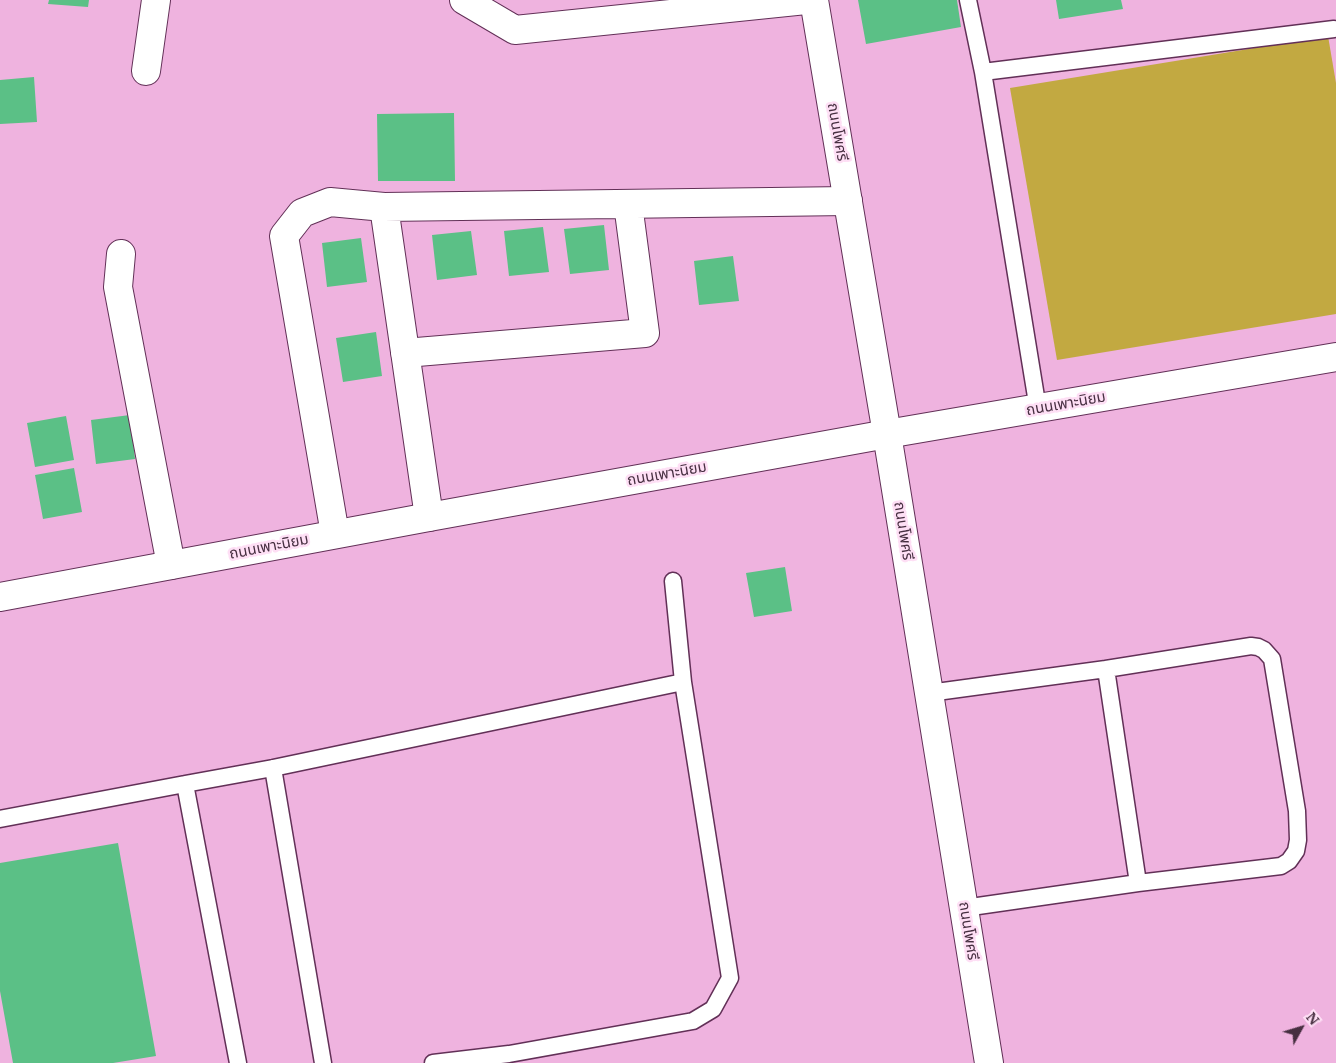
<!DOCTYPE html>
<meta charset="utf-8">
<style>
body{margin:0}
#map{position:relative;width:1336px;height:1063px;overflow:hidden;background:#efb3df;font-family:Merriweather,serif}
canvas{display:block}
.north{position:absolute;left:1276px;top:1003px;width:50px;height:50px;-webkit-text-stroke:4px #fedff5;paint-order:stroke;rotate:51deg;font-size:14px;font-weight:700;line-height:20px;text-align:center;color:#472f41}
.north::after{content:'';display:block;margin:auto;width:18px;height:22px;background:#472f41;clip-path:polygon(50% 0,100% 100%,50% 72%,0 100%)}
</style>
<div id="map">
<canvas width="1336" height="1063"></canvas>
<div class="north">N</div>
</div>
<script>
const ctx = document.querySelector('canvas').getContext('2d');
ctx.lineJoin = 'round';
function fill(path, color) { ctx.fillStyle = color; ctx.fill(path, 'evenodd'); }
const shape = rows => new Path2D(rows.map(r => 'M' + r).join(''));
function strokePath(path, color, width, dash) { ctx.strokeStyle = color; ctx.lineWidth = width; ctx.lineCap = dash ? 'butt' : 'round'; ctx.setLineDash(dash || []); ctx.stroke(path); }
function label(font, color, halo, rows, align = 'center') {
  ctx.font = font + ' Merriweather,"Noto Sans Thai",serif'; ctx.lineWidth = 5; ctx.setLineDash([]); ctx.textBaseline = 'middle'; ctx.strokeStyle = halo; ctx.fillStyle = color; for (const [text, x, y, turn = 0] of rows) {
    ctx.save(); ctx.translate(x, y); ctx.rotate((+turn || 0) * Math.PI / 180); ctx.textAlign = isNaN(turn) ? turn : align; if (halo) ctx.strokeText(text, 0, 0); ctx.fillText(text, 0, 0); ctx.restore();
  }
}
const green = shape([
 [1328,36,1336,83,1336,314,1057,360,1010,88]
]);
const building = shape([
 [49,0,89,0,88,7,48,4],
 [858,0,957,0,961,27,866,44],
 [1056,0,1121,0,1123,9,1059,19],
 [34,77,37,122,0,124,0,80],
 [454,113,455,181,378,181,377,114],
 [604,225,609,270,570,274,564,229],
 [543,227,549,272,509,276,504,231],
 [471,231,477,275,437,280,432,235],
 [361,238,367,282,327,287,322,243],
 [733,256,739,301,699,305,694,261],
 [376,332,382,376,343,382,336,338],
 [130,415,135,459,96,464,91,420],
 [66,416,74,460,35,467,27,423],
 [74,468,82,512,43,519,35,475],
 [785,567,792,611,754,617,746,573],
 [118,843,156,1056,113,1063,13,1063,0,991,0,863]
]);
const service = shape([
 [968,0,983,72,1334,29],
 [983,72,1038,409],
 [673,581,683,682],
 [1106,669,1251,646,1258,647,1264,650,1272,659,1297,811,1298,840,1296,851,1289,861,1281,866,1138,883],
 [929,693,1106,669,1138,883,964,908],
 [273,768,323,1063],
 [185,784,238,1063],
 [0,819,185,784,273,768,683,682,730,978,713,1009,693,1021,509,1054,433,1063]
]);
const minor = shape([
 [464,0,515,30,806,0],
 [146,71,156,0],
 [384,207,429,517],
 [121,254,118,287,171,565],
 [405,353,645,333,628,204],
 [335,534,284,236,302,213,330,202,384,207,848,201]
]);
const tertiary = shape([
 [0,597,429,517,887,434,1336,357]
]);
const secondary = shape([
 [814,0,887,434,989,1063]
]);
const streetNames = [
 ["ถนนโพศรี",837,132,80],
 ["ถนนเพาะนิยม",1066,404,-10],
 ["ถนนเพาะนิยม",667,474,-10],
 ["ถนนโพศรี",903,531,81],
 ["ถนนเพาะนิยม",269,547,-11],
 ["ถนนโพศรี",968,931,81]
];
fill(green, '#c2a941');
fill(building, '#5bc086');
strokePath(service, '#623057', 19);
strokePath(minor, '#623057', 30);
strokePath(tertiary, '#623057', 30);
strokePath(secondary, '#623057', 30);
strokePath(service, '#fff', 16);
strokePath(minor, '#fff', 28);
strokePath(tertiary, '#fff', 28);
strokePath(secondary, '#fff', 28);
label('15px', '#472f41', '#fedff5', streetNames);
</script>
